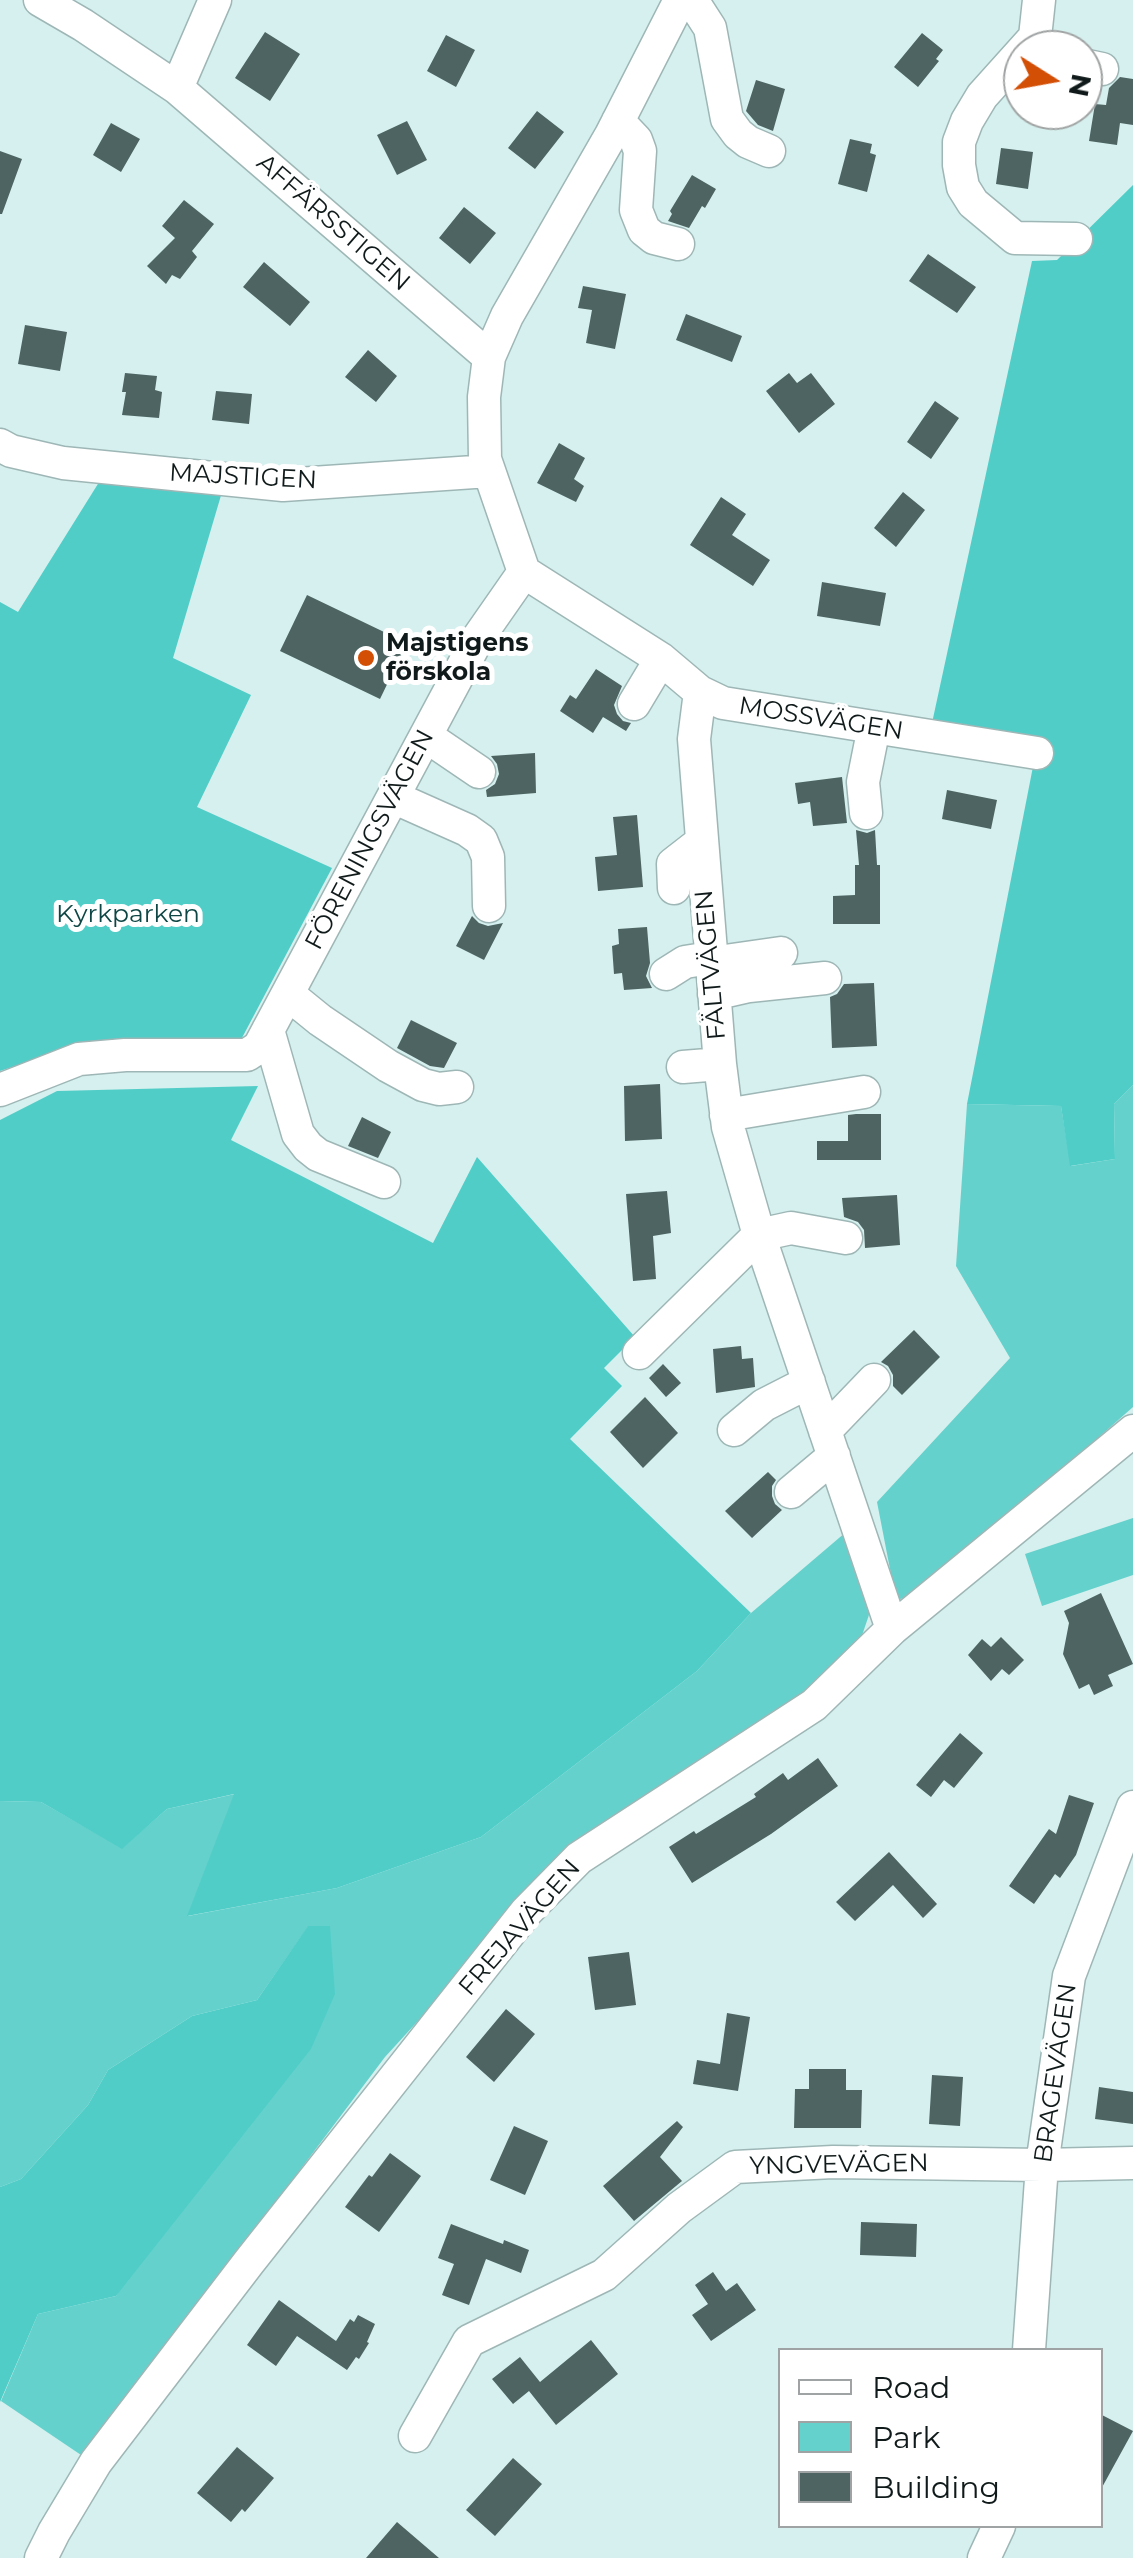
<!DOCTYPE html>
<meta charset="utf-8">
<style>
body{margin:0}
#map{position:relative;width:1133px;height:2558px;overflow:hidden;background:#d5f0ee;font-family:Montserrat,sans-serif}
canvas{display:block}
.legend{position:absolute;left:778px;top:2348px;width:325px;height:180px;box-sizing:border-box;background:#fff;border:2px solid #a0a3a3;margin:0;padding:12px 18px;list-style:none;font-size:30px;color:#111a1a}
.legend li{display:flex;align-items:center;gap:20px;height:50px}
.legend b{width:50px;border:2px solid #a0a3a3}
.north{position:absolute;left:1003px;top:30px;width:100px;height:100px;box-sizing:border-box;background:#fff;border:2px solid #a0a3a3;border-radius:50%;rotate:101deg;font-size:28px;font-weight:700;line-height:40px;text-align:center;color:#111a1a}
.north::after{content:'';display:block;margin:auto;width:35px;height:45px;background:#d34f06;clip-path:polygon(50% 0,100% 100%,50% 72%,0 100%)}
</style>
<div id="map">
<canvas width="1133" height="2558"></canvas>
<ul class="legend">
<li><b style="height:12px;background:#fff"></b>Road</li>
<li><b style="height:28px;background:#65d1cc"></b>Park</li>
<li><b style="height:28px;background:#4d6463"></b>Building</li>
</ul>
<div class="north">N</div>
</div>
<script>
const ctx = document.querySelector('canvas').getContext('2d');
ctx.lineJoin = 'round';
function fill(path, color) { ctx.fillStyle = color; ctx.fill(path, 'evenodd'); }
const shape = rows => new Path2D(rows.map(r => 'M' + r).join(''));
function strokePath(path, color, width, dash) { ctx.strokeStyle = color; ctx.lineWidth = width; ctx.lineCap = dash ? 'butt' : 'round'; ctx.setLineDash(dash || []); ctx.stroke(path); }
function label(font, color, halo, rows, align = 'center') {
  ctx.font = font + ' Montserrat,sans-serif'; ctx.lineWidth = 10; ctx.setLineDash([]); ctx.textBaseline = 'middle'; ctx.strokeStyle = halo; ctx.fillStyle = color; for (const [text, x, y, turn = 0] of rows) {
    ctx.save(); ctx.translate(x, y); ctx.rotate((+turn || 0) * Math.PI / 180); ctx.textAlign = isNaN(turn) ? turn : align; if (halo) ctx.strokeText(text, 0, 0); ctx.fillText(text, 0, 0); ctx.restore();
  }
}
const green = shape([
 [1133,1085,1133,1407,921,1594,896,1600,877,1502,1010,1358,956,1266,967,1104,1061,1106,1071,1166,1115,1159,1114,1104],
 [1133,1518,1133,1575,1042,1606,1025,1554],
 [846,1532,870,1612,857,1650,808,1692,566,1859,385,2057,84,2457,1,2401,38,2314,116,2296,308,1927,257,2000,192,2016,108,2070,88,2105,21,2179,0,2187,0,1801,41,1802,122,1848,167,1809,235,1794,188,1916,337,1888,481,1837,697,1671,751,1613]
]);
const forest = shape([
 [1133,185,1133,1085,1114,1104,1115,1159,1070,1166,1061,1106,967,1104,1038,741,932,723,1032,261,1057,260],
 [101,479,222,492,173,658,251,695,197,807,332,868,235,1051,93,1041,0,1071,0,602,18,612],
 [258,1086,231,1140,433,1243,477,1157,635,1337,604,1368,622,1386,570,1439,751,1613,697,1671,481,1837,337,1888,187,1916,234,1794,167,1809,122,1849,41,1802,0,1801,0,1120,57,1091],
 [308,1926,330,1926,335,1994,311,2049,116,2296,38,2314,0,2402,0,2187,21,2179,88,2105,108,2070,192,2016,257,2000]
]);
const building = shape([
 [265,32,300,54,270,101,235,78],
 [922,33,943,50,936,59,939,61,918,87,894,67],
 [446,35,475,50,456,87,427,71],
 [1120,77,1133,79,1133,125,1120,123,1117,145,1089,141,1095,104,1106,105,1109,88],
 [756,80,785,89,773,131,758,125,746,111],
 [537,111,564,132,535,169,508,148],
 [407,121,427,160,397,175,377,135],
 [111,123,140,139,121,172,93,155],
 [850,139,872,144,870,153,876,155,867,192,838,184],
 [1001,148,1033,152,1028,189,996,184],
 [0,151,22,159,2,214,0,214],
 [692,175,716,189,705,208,702,206,689,228,668,221,672,214,670,211],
 [184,200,214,224,192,251,197,257,180,279,172,275,166,284,147,266,175,238,162,226],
 [464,207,496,233,470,264,439,238],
 [928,254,976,287,957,313,909,281],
 [264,262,310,302,290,326,243,287],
 [583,286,626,294,615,349,586,343,592,310,578,308],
 [686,314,742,336,732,362,676,340],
 [25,325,67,332,60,371,18,364],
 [368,350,397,376,376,402,345,377],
 [125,373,157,376,155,390,162,392,159,418,122,415,126,392,122,392],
 [789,373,797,383,811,373,835,404,799,433,766,391],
 [216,391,252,394,249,424,212,420],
 [935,401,959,418,931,459,907,442],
 [559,443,585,458,574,479,584,486,576,502,537,483],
 [903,492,925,510,896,547,874,528],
 [721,497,746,514,732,535,770,560,753,586,690,545],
 [822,582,886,593,880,626,817,616],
 [307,595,407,643,380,699,280,651],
 [596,669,622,686,614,705,617,714,623,721,631,723,626,731,603,717,593,733,560,711,570,695,576,699],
 [535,753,536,793,487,797,486,790,495,784,499,774,497,764,491,756],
 [842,777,847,823,813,826,810,802,798,804,795,783],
 [947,790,997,800,991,829,942,819],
 [637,815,643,887,598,891,595,857,617,855,613,817],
 [856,830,867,833,875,830,877,865,880,865,880,924,833,924,833,896,855,895,855,865,859,865],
 [472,916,479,923,488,926,503,923,484,960,456,946],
 [647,927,650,963,646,976,652,988,624,990,622,973,614,974,612,946,619,944,618,929],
 [874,983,877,1046,832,1048,830,997,837,994,844,984],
 [411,1020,457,1043,444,1068,430,1066,397,1048],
 [660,1084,662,1139,625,1141,624,1086],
 [856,1114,881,1114,881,1160,817,1160,817,1141,848,1141,848,1115],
 [362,1117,391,1132,378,1158,348,1146],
 [667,1191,671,1233,653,1236,656,1279,633,1281,626,1194],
 [897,1195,900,1245,865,1248,864,1230,858,1222,844,1217,842,1198],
 [914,1330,940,1357,902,1395,893,1386,893,1375,888,1366,881,1362],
 [741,1346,742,1359,753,1358,755,1387,716,1393,713,1349],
 [663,1364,681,1383,666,1397,649,1378],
 [645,1397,678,1433,643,1468,610,1432],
 [768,1472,776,1480,772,1486,772,1496,775,1504,782,1510,752,1538,725,1511],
 [1101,1593,1133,1664,1108,1675,1113,1686,1094,1695,1089,1684,1079,1689,1063,1654,1069,1623,1064,1611],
 [1001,1637,1024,1660,1009,1675,1002,1669,991,1681,968,1655,982,1639,991,1647],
 [960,1733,983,1753,954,1788,944,1780,931,1797,916,1785],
 [818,1758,838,1786,771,1834,692,1883,669,1847,694,1831,696,1834,756,1797,754,1794,783,1773,788,1780],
 [1069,1795,1094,1803,1076,1855,1060,1878,1055,1874,1034,1904,1009,1886,1049,1829,1056,1834],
 [889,1852,937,1904,923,1918,893,1885,855,1921,836,1902],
 [629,1952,636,2005,595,2010,588,1957],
 [506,2009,535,2034,494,2082,466,2057],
 [727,2013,750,2017,738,2091,693,2084,697,2060,720,2064],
 [809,2069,846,2069,846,2090,862,2090,861,2128,794,2128,795,2089,809,2089],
 [932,2075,963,2077,960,2126,929,2124],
 [1099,2087,1133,2092,1133,2124,1095,2119],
 [677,2121,683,2127,660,2157,682,2181,634,2221,603,2186],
 [514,2126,548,2141,525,2195,490,2180],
 [390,2153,421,2176,379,2232,345,2207,369,2175,372,2177],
 [861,2222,917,2224,916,2257,860,2255],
 [451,2224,503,2244,504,2240,529,2250,521,2273,486,2259,469,2305,442,2295,454,2264,438,2258],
 [713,2272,726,2291,737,2283,756,2310,711,2341,692,2315,708,2304,695,2285],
 [279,2300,336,2341,350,2319,354,2322,358,2315,375,2324,367,2342,369,2343,359,2359,356,2357,347,2370,297,2336,276,2366,247,2345],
 [591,2340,618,2374,556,2425,529,2391,513,2404,492,2379,520,2357,540,2382],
 [1100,2414,1133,2431,1100,2491],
 [237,2447,274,2478,245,2512,242,2509,231,2522,197,2493],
 [513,2458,542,2484,495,2536,466,2510],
 [397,2522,439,2558,366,2558]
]);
const minor = shape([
 [40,0,83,25,177,88,215,0],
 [692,0,710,28,727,119,738,134,748,142,769,151],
 [1039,0,1035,37,982,96,967,121,959,142,959,165,963,187,973,203,1015,238,1076,239],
 [1083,65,1102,69],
 [177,88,489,357],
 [618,121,636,140,640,151,636,210,644,230,654,238,678,244],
 [0,445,11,451,63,463,283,485,489,471],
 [524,572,485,459,484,397,489,357,507,316,611,135,680,0],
 [524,572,661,659,700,692,723,703,1037,753],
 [634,704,661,659],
 [426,736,479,772],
 [393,797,467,830,481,840,488,857,489,906],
 [866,813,863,782,874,727],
 [674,888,673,864,700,843],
 [711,963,781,953],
 [666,974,685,962,710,958],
 [288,994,320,1020,388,1066,423,1085,439,1089,457,1087],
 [714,994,749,986,825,978],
 [268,1030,298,1134,308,1147,318,1155,384,1182],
 [683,1067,720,1064],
 [0,1090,79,1059,125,1055,247,1055,259,1047,478,638,524,572],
 [726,1115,864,1092],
 [846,1238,791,1228,759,1235,892,1629],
 [639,1353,759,1235,728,1127,720,1064,694,739,700,692],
 [734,1430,764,1405,809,1382],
 [825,1431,874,1380],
 [791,1492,834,1456],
 [1029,2350,1042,2165,1069,1976,1133,1807],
 [415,2436,469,2341,604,2275,679,2208,735,2167,833,2162,1042,2165,1133,2163],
 [41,2558,54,2532,96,2462,249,2262,526,1912,579,1858,814,1705,892,1629,1133,1431],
 [984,2558,999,2526]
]);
const markers = [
 [366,658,10,"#d34f06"]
];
const streetNames = [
 ["AFFÄRSSTIGEN",333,223,41],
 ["MAJSTIGEN",243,477,3],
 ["MOSSVÄGEN",821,719,9],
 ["FÖRENINGSVÄGEN",370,840,-62],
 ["FÄLTVÄGEN",711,965,-95],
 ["FREJAVÄGEN",520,1928,-49],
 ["BRAGEVÄGEN",1056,2073,-82],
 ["YNGVEVÄGEN",839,2165,-1]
];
const poiNames = [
 ["Majstigens",386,644],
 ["förskola",386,673]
];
const parkNames = [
 ["Kyrkparken",128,915]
];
fill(green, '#65d1cc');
fill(forest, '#51cdc8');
fill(building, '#4d6463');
strokePath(minor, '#9eb7b6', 35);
strokePath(minor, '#fff', 32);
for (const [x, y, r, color] of markers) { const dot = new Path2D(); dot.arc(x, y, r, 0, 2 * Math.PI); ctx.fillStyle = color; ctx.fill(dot); strokePath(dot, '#fff', 4); }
label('25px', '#111a1a', '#fff', streetNames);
label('bold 25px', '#111a1a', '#fff', poiNames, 'left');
label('25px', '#0d4644', '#fff', parkNames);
</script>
